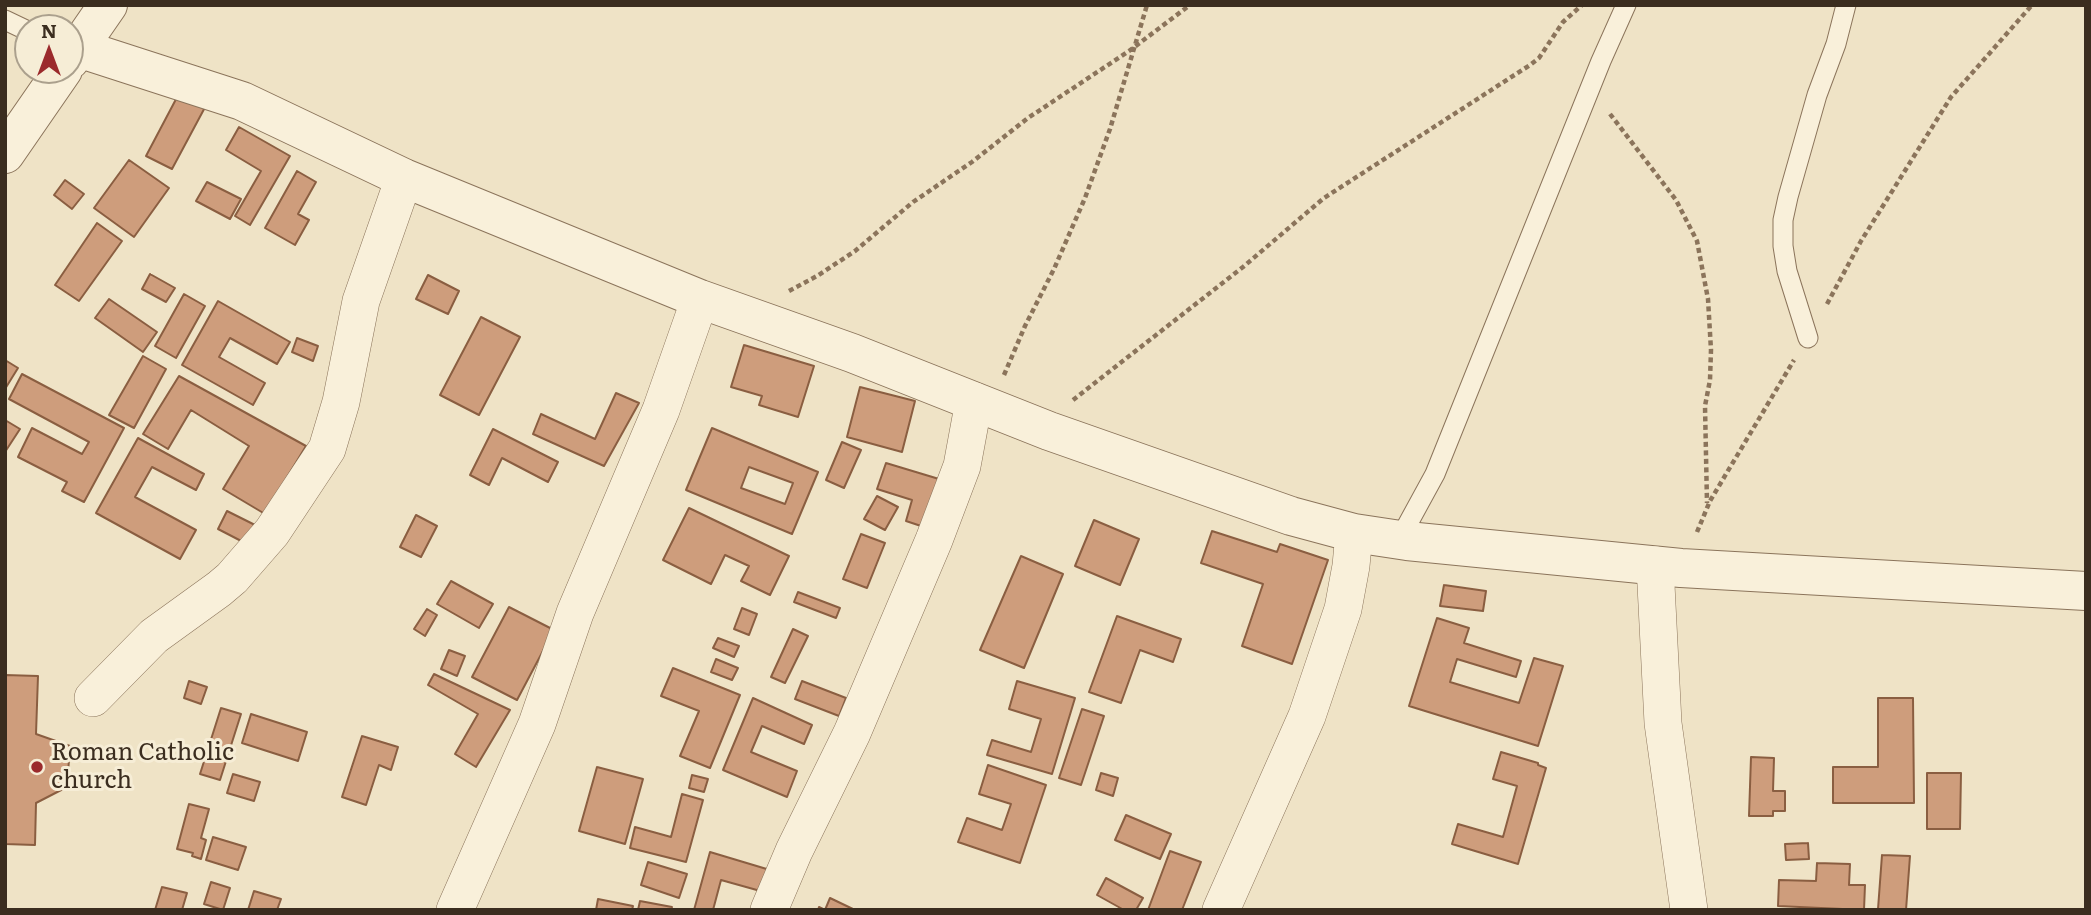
<!DOCTYPE html>
<style>
body{margin:0}
#map{position:relative;width:2091px;height:915px;overflow:hidden;background:#efe3c6;font-family:Literata,serif}
canvas{display:block}
.frame{position:absolute;inset:0;border:7px solid #3b2d1f;pointer-events:none}
.north{position:absolute;left:14px;top:14px;width:70px;height:70px;box-sizing:border-box;background:#f6edd6;border:2px solid #aba08d;border-radius:50%;rotate:0deg;font-size:19px;font-weight:700;line-height:28px;text-align:center;color:#3b2d1f}
.north::after{content:'';display:block;margin:auto;width:24px;height:32px;background:#9b2a2c;clip-path:polygon(50% 0,100% 100%,50% 72%,0 100%)}
</style>
<div id="map">
<canvas width="2091" height="915"></canvas>
<div class="frame"></div>
<div class="north">N</div>
</div>
<script>
const ctx = document.querySelector('canvas').getContext('2d');
ctx.lineJoin = 'round';
function fill(path, color) { ctx.fillStyle = color; ctx.fill(path, 'evenodd'); }
const shape = rows => new Path2D(rows.map(r => 'M' + r).join(''));
function strokePath(path, color, width, dash) { ctx.strokeStyle = color; ctx.lineWidth = width; ctx.lineCap = dash ? 'butt' : 'round'; ctx.setLineDash(dash || []); ctx.stroke(path); }
function label(font, color, halo, rows, align = 'center') {
  ctx.font = font + ' Literata,serif'; ctx.lineWidth = 6; ctx.setLineDash([]); ctx.textBaseline = 'middle'; ctx.strokeStyle = halo; ctx.fillStyle = color; for (const [text, x, y, turn = 0] of rows) {
    ctx.save(); ctx.translate(x, y); ctx.rotate((+turn || 0) * Math.PI / 180); ctx.textAlign = isNaN(turn) ? turn : align; if (halo) ctx.strokeText(text, 0, 0); ctx.fillText(text, 0, 0); ctx.restore();
  }
}
const building = shape([
 [184,84,210,98,172,169,146,156,184,84],
 [239,127,290,156,250,225,235,216,261,171,226,150,239,127],
 [129,160,169,188,134,237,94,208,129,160],
 [297,171,316,182,298,214,309,220,295,245,265,228,297,171],
 [65,180,84,194,72,209,54,195,65,180],
 [207,182,241,199,230,219,196,201,207,182],
 [97,223,122,241,79,301,55,285,97,223],
 [150,274,175,288,166,302,142,289,150,274],
 [428,275,459,291,448,314,416,299,428,275],
 [184,294,205,306,176,358,155,346,184,294],
 [109,299,157,332,143,352,95,318,109,299],
 [218,301,290,342,277,364,230,338,219,357,265,383,253,405,182,365,218,301],
 [481,317,520,337,479,415,440,395,481,317],
 [297,338,318,346,313,361,292,352,297,338],
 [744,345,814,366,798,417,759,405,762,396,731,387,744,345],
 [143,356,166,369,134,428,109,415,143,356],
 [5,360,18,368,5,389,5,360],
 [22,374,124,428,84,502,62,491,67,482,18,457,32,428,82,454,89,442,9,399,22,374],
 [179,376,306,446,265,514,223,489,249,446,191,410,168,449,143,434,179,376],
 [860,387,915,401,902,452,847,437,860,387],
 [616,393,639,403,604,466,533,434,541,414,595,439,616,393],
 [5,420,20,429,5,452,5,420],
 [712,428,818,472,792,534,686,490,712,428],
 [749,467,793,483,785,504,741,488,749,467],
 [493,429,558,462,548,482,502,458,489,485,470,475,493,429],
 [138,438,204,474,196,490,152,467,135,497,196,530,180,559,96,513,138,438],
 [842,442,861,450,844,488,826,480,842,442],
 [886,463,939,479,924,527,906,521,912,500,877,489,886,463],
 [877,496,898,507,885,530,864,519,877,496],
 [689,508,789,556,770,595,741,581,749,566,725,555,711,584,663,560,689,508],
 [227,511,257,526,247,544,218,529,227,511],
 [416,515,437,526,421,557,400,547,416,515],
 [1094,520,1139,539,1120,585,1075,566,1094,520],
 [1212,531,1277,552,1280,544,1328,560,1292,664,1242,646,1263,584,1201,563,1212,531],
 [861,534,885,543,867,588,843,579,861,534],
 [1021,556,1063,574,1024,668,980,650,1021,556],
 [451,581,493,604,479,628,437,604,451,581],
 [1444,585,1486,591,1483,611,1440,606,1444,585],
 [798,592,840,608,836,618,794,602,798,592],
 [509,607,554,630,517,700,472,677,509,607],
 [742,608,757,614,749,635,734,629,742,608],
 [427,609,437,615,425,636,414,629,427,609],
 [1117,616,1181,639,1173,662,1140,650,1121,703,1089,692,1117,616],
 [1437,618,1469,628,1464,643,1521,661,1516,677,1457,659,1450,682,1519,703,1534,658,1563,666,1538,746,1409,706,1437,618],
 [793,629,808,636,785,683,771,677,793,629],
 [718,638,739,646,734,657,713,648,718,638],
 [449,650,465,656,457,676,441,669,449,650],
 [716,659,738,668,732,680,711,672,716,659],
 [673,668,740,695,710,768,680,756,699,711,661,696,673,668],
 [434,674,510,710,476,767,455,754,478,714,428,685,434,674],
 [5,675,38,676,36,734,70,746,67,787,36,803,35,845,5,844,5,675],
 [189,681,207,687,201,704,184,698,189,681],
 [802,681,846,698,839,716,795,699,802,681],
 [1017,681,1075,698,1052,774,987,755,992,740,1031,752,1041,719,1009,709,1017,681],
 [753,698,812,725,804,744,762,726,751,752,797,771,787,797,723,770,753,698],
 [1878,698,1913,698,1914,803,1833,803,1833,767,1878,767,1878,698],
 [221,708,241,714,220,780,200,774,221,708],
 [1082,709,1104,716,1081,785,1059,778,1082,709],
 [251,714,307,732,298,761,242,743,251,714],
 [362,736,398,747,391,770,379,765,366,805,342,797,362,736],
 [1501,752,1538,763,1538,765,1546,768,1518,864,1452,844,1458,824,1503,837,1517,786,1493,779,1501,752],
 [1751,757,1774,758,1773,791,1785,791,1785,811,1773,811,1773,816,1749,816,1751,757],
 [988,765,1046,785,1020,863,958,842,967,818,1002,830,1011,804,979,794,988,765],
 [597,767,643,779,625,844,579,831,597,767],
 [1101,773,1118,778,1113,796,1096,790,1101,773],
 [1927,773,1961,773,1960,829,1927,829,1927,773],
 [233,774,260,782,254,801,227,793,233,774],
 [692,775,708,779,704,792,689,788,692,775],
 [682,794,703,800,686,862,630,848,635,827,671,837,682,794],
 [189,804,209,809,201,838,206,840,201,859,192,856,193,853,177,849,189,804],
 [1126,815,1171,834,1160,859,1115,840,1126,815],
 [213,837,246,847,238,870,206,860,213,837],
 [1808,843,1809,859,1786,860,1785,844,1808,843],
 [1170,851,1201,862,1182,910,1148,910,1170,851],
 [710,852,770,870,764,892,721,880,713,910,694,910,710,852],
 [1882,855,1910,856,1906,910,1878,909,1882,855],
 [648,862,687,874,679,898,641,885,648,862],
 [1817,863,1850,864,1849,885,1865,885,1864,910,1778,906,1779,880,1816,881,1817,863],
 [1106,878,1143,898,1136,910,1124,910,1097,895,1106,878],
 [211,882,230,888,223,910,204,904,211,882],
 [162,887,187,893,182,910,155,910,162,887],
 [254,891,281,899,277,910,248,910,254,891],
 [830,898,855,910,818,910,819,907,825,910,830,898],
 [598,899,633,906,632,910,596,910,598,899],
 [640,901,672,907,671,910,638,910,640,901]
]);
const path = shape([
 [1610,114,1676,200,1697,241,1708,299,1711,350,1710,380,1705,406,1707,503],
 [789,291,817,276,855,251,913,202,972,162,1028,118,1129,51,1190,5],
 [1827,304,1861,241,1951,97,2032,5],
 [1004,375,1025,326,1054,269,1085,198,1110,129,1147,5],
 [1073,400,1243,267,1324,198,1530,65,1539,58,1563,22,1582,5],
 [1697,532,1710,501,1794,360]
]);
const service = shape([
 [5,20,28,31],
 [1808,338,1787,271,1783,246,1783,220,1788,197,1817,95,1836,44,1846,5],
 [1399,540,1435,474,1601,61,1626,5]
]);
const minor = shape([
 [1655,565,1663,723,1689,910],
 [93,698,154,636,219,589,232,578,272,532,327,449,341,402,361,301,404,178],
 [455,910,537,724,575,613,661,410,700,299],
 [769,910,794,851,852,733,934,540,962,466,974,401],
 [1221,910,1307,716,1343,609,1351,566,1354,533]
]);
const tertiary = shape([
 [78,48,242,101,404,178,700,299,852,353,1049,431,1291,516,1354,533,1407,541,1681,568,2086,591],
 [70,60,108,5],
 [5,154,63,70]
]);
const markers = [
 [37,767,7,"#9b2a2c"]
];
const poiNames = [
 ["Roman Catholic",51,753],
 ["church",51,781]
];
fill(building, '#ce9d7c');
strokePath(building, '#8a5e41', 2);
strokePath(service, '#8b745b', 21);
strokePath(minor, '#8b745b', 38);
strokePath(tertiary, '#8b745b', 40);
strokePath(path, '#8b745b', 4.5, [5, 3.5]);
strokePath(service, '#f9f0da', 19);
strokePath(minor, '#f9f0da', 37);
strokePath(tertiary, '#f9f0da', 38);
for (const [x, y, r, color] of markers) { const dot = new Path2D(); dot.arc(x, y, r, 0, 2 * Math.PI); ctx.fillStyle = color; ctx.fill(dot); strokePath(dot, '#f6edd6', 2.5); }
label('24px', '#3b2d1f', '#f6edd6', poiNames, 'left');
</script>
